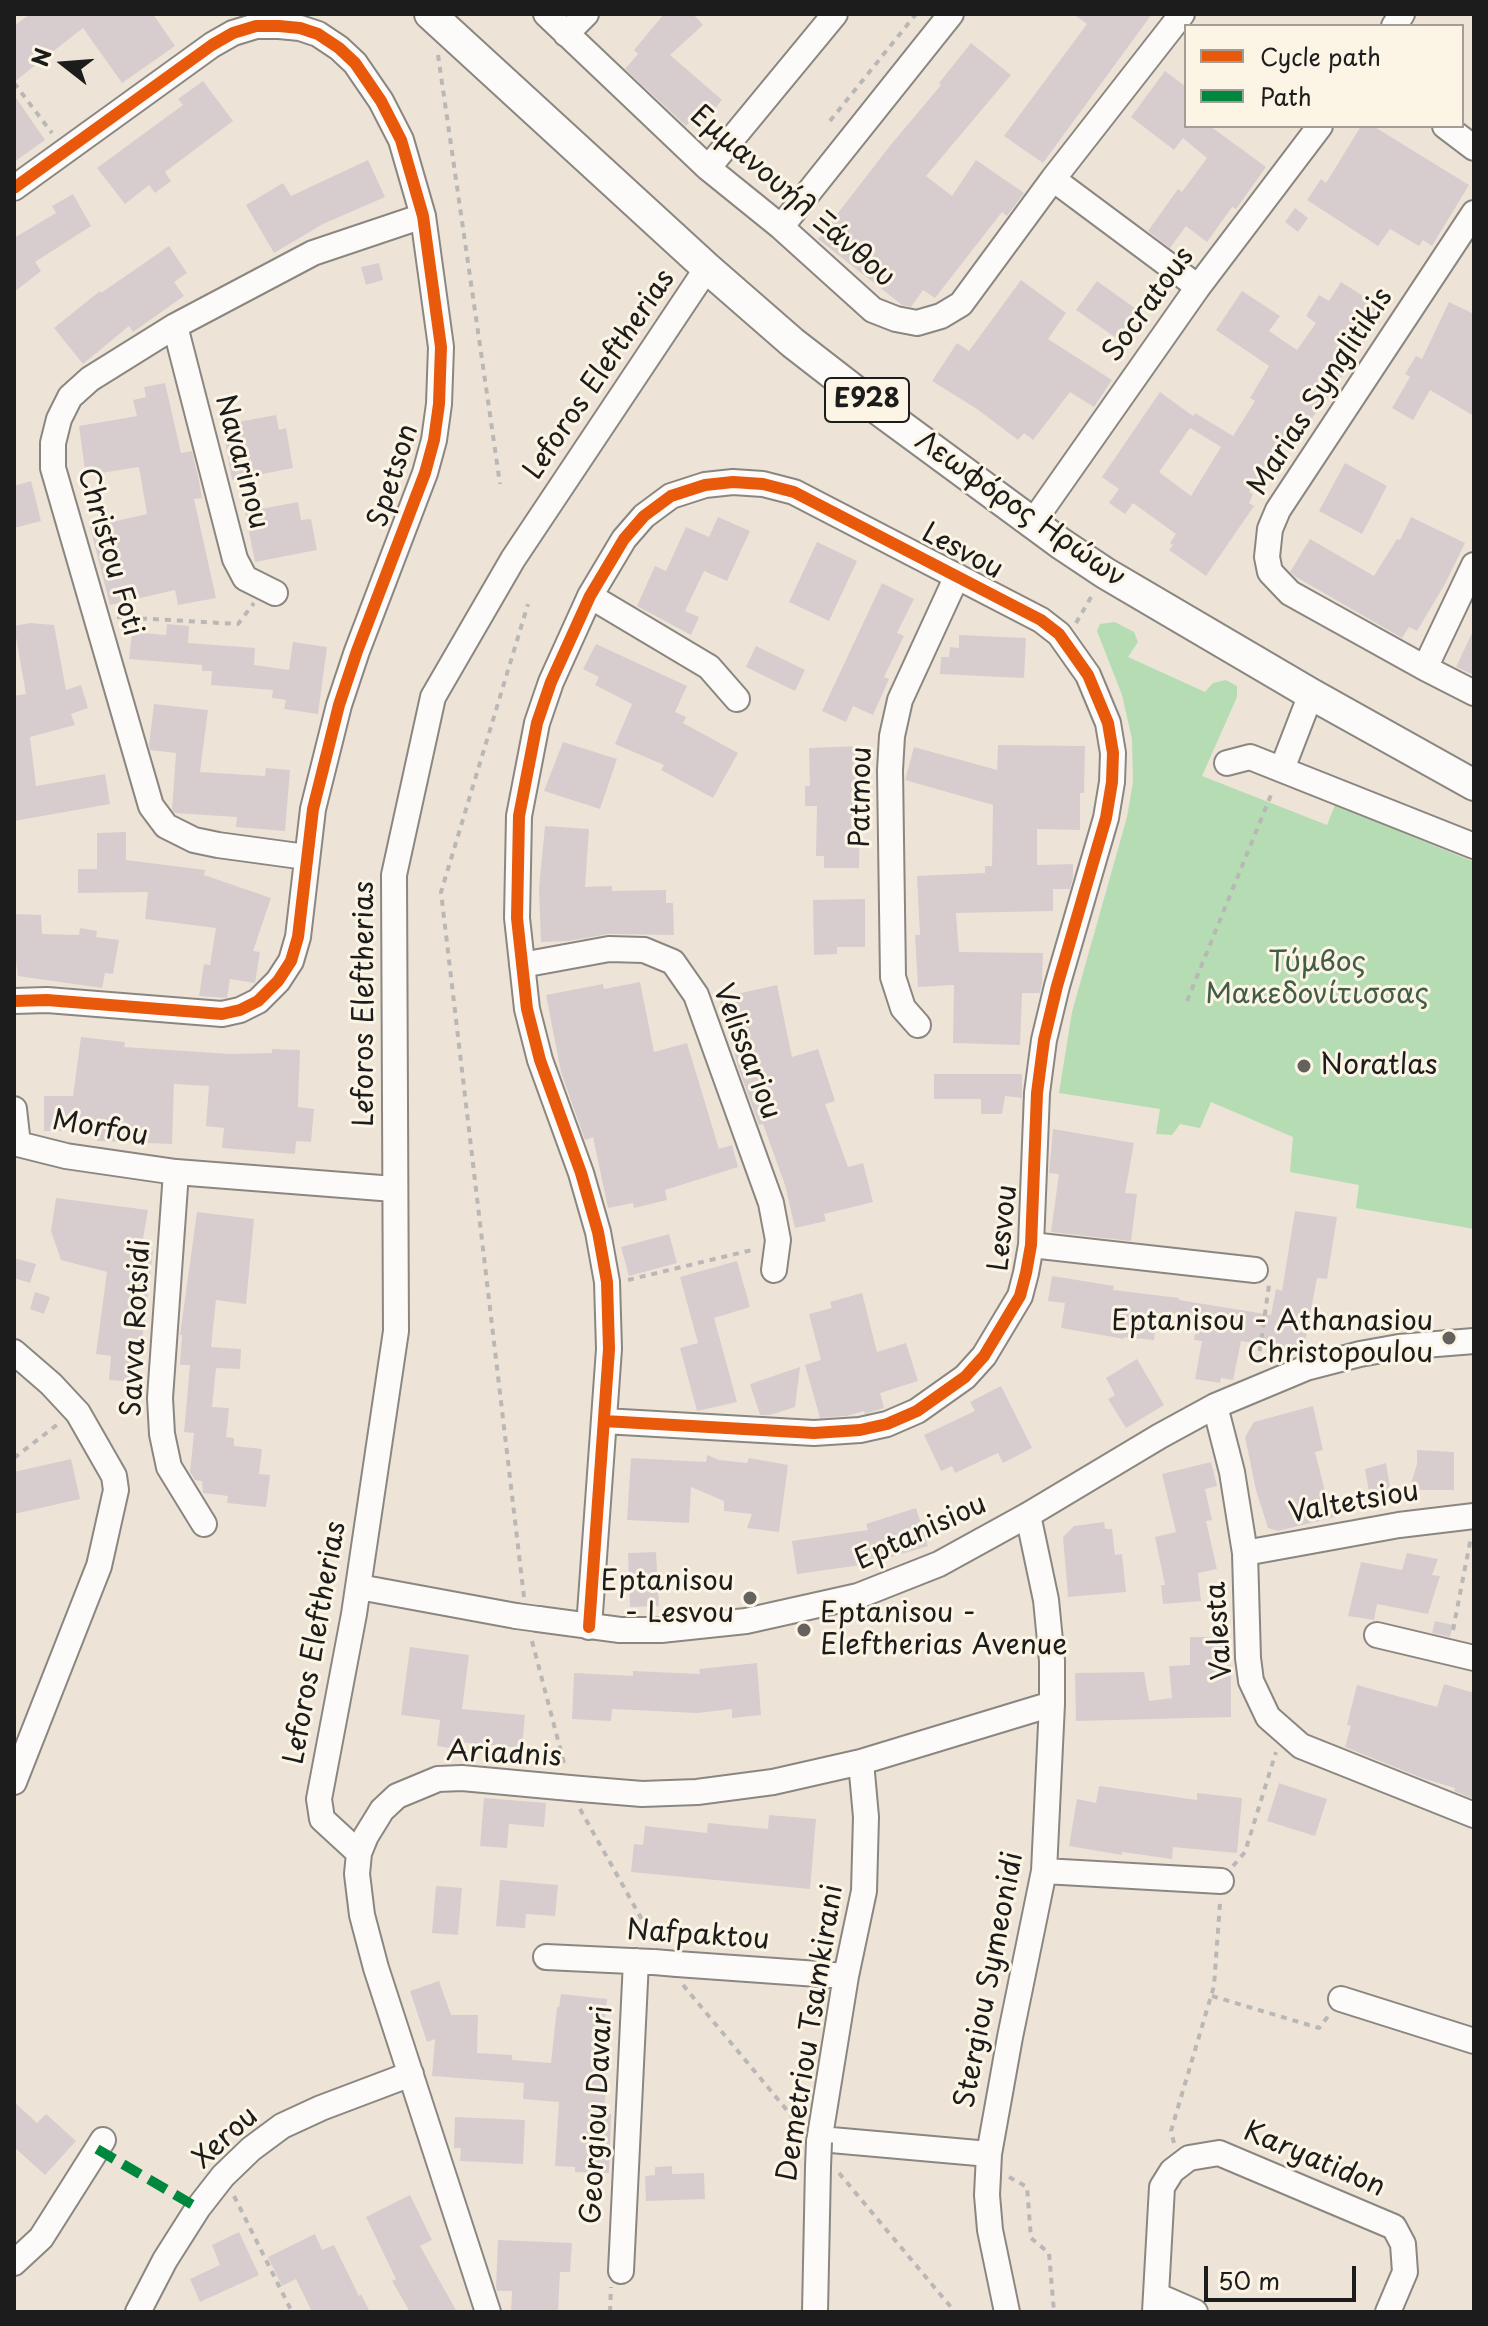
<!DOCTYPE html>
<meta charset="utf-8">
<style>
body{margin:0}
#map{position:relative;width:1488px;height:2326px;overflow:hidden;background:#ede4d7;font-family:"Playpen Sans",sans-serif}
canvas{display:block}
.frame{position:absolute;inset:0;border:16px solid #1c1c1c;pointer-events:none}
.legend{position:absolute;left:1184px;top:24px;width:280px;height:104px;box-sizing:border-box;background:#fcf5e5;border:2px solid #a29e95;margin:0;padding:10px 14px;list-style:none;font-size:24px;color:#1c1c1c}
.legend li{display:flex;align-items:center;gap:16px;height:40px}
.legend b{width:40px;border:2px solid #a29e95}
.north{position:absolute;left:24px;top:24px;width:80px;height:80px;-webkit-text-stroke:6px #fcf5e5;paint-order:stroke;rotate:287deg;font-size:22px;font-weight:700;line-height:32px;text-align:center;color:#1c1c1c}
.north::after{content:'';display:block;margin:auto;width:28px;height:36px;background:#1c1c1c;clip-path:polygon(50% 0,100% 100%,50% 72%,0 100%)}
.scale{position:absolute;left:1204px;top:2266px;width:152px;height:36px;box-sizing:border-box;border:4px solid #1c1c1c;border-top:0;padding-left:10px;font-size:24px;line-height:28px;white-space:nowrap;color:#1c1c1c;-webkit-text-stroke:6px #fcf5e5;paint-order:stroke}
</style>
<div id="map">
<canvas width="1488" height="2326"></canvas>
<div class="frame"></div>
<ul class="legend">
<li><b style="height:10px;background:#e8590c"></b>Cycle path</li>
<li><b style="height:10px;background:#00873e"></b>Path</li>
</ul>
<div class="north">N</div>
<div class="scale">50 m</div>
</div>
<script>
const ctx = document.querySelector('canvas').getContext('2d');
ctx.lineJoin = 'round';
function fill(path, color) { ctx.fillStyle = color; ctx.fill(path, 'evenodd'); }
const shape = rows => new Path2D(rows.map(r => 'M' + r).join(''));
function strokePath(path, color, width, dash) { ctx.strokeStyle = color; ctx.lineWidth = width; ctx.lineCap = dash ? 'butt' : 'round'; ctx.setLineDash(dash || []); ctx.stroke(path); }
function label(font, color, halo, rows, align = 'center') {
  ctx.font = font + ' "Playpen Sans",sans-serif'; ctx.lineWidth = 6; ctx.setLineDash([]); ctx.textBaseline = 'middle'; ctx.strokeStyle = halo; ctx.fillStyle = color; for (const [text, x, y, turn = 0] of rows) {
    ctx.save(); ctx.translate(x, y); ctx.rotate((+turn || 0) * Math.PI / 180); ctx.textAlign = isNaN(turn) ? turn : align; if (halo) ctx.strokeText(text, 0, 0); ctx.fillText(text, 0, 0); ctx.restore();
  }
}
const green = shape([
 [1115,622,1134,632,1138,642,1128,657,1205,692,1213,683,1226,680,1237,686,1237,697,1202,776,1327,825,1335,805,1474,862,1474,1229,1356,1208,1359,1185,1290,1172,1293,1137,1211,1102,1200,1128,1180,1124,1172,1135,1156,1134,1160,1109,1059,1093,1072,1012,1127,817,1133,782,1132,739,1122,695,1097,631,1100,624]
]);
const building = shape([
 [30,14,153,14,175,46,122,83,83,28,14,82,14,26],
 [664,14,693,14,703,25,670,55,722,100,706,120,698,113,686,126,625,69,638,54,634,50],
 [1073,14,1152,14,1043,163,1004,136,1087,24],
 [971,43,1011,75,926,176,952,196,976,160,1024,193,1007,216,1002,212,935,298,923,290,911,307,902,305,818,239,889,147,941,85,939,83],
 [1165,71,1186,87,1186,126,1210,126,1266,167,1236,209,1232,207,1207,242,1186,226,1170,248,1148,231,1178,189,1182,192,1207,158,1183,138,1174,150,1131,117],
 [203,81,233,121,165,172,171,181,155,193,149,185,125,204,97,168,183,105,178,99],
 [14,95,45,140,14,162],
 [1361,126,1373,126,1469,185,1432,246,1423,240,1419,246,1390,229,1378,246,1307,200,1321,179,1326,183],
 [368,160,385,197,323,224,274,253,246,205,283,183,291,196],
 [73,194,91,226,35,262,41,271,14,292,14,238,56,213,52,206],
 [1295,208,1308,218,1298,232,1285,222],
 [169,246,187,273,174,282,184,296,133,332,129,326,83,364,54,328,100,291,101,293],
 [379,263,383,280,366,285,361,267],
 [1021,280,1066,313,1048,339,1112,380,1094,407,1070,392,1033,440,1024,433,1018,440,977,409,932,381,957,343,969,351],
 [1097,281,1139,311,1119,340,1076,310],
 [1341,282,1384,309,1352,362,1323,405,1321,404,1300,438,1287,430,1249,492,1253,494,1249,503,1254,506,1206,576,1169,550,1173,545,1170,543,1176,534,1133,503,1125,514,1109,503,1119,489,1102,477,1160,392,1193,416,1195,413,1233,436,1255,401,1250,398,1269,366,1216,330,1242,291,1280,316,1269,331,1297,350,1316,323,1306,316,1319,295,1329,301],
 [1190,428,1221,447,1191,496,1159,472],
 [1449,302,1474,314,1474,416,1430,390,1413,420,1392,408,1410,377,1405,374,1416,356,1422,359],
 [165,383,181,453,192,451,199,481,202,498,194,499,216,598,178,605,175,590,110,605,90,527,147,514,139,467,95,474,94,468,85,470,79,426,137,416,133,400,146,397,144,387],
 [276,415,279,430,286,428,293,468,232,480,222,425],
 [1345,463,1387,486,1362,534,1319,511],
 [31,481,41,521,14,528,14,486],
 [298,502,301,520,311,519,317,550,255,562,245,512],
 [718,517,750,531,727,581,704,571,685,611,699,617,691,635,637,606,655,566,666,571,686,527,709,537],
 [1411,517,1465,543,1445,584,1417,631,1409,627,1402,638,1296,577,1290,572,1310,539,1374,576,1397,539,1400,540],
 [817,542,857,561,829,621,789,602],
 [882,583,914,599,897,633,904,636,884,677,889,679,873,715,853,706,846,722,822,711],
 [30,623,54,625,66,690,81,685,88,708,71,714,75,725,30,737,36,786,105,774,110,804,14,821,14,696,26,694,14,626],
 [167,624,189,626,188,643,255,648,254,665,289,670,293,642,327,647,318,714,284,709,286,700,272,698,273,690,211,685,212,671,202,671,202,665,129,659,132,632,166,635],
 [1474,629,1474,675,1456,667],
 [959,635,1026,638,1024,678,940,674,941,657,949,657,950,647,959,648],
 [596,644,687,686,675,712,686,717,683,723,738,753,713,798,661,770,664,765,615,744,632,704,595,685,599,677,583,669],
 [756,646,805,670,795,691,746,667],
 [154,704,208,710,200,772,265,776,266,768,290,770,285,831,236,827,237,817,175,813,172,810,176,753,150,750,149,745],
 [563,742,617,759,600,809,544,791],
 [998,745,1085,746,1084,793,1080,793,1080,830,1037,829,1037,865,1073,864,1073,878,1070,889,1053,889,1053,911,956,913,959,952,1043,953,1042,983,1040,993,1022,993,1020,1045,953,1043,954,985,918,987,915,935,920,935,917,876,985,873,985,866,992,866,993,805,905,780,914,747,997,770],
 [861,746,863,796,860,796,859,868,824,868,824,856,816,856,817,806,805,806,805,786,810,786,809,748],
 [545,826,589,829,585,887,612,886,612,891,666,890,666,903,673,903,674,935,609,934,568,941,541,942,539,889],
 [126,832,126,860,205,870,204,875,271,898,253,951,260,952,255,983,230,979,227,998,199,996,204,964,210,965,216,928,145,919,148,892,78,893,78,869,97,869,97,833],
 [865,899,865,947,837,947,837,954,814,955,813,900],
 [14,914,41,915,42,934,79,935,80,928,97,931,96,937,119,940,113,974,105,973,102,988,18,976,14,945],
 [640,982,654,1052,687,1043,719,1149,732,1145,738,1167,665,1190,667,1200,634,1208,633,1203,608,1208,593,1137,585,1140,561,1072,546,995,603,984,604,989],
 [777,985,792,1057,818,1049,835,1101,825,1104,848,1167,863,1163,873,1202,824,1214,826,1221,795,1228,785,1185,763,1124,759,1125,739,1070,719,998],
 [81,1037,125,1042,124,1047,230,1054,272,1053,272,1049,300,1050,298,1107,314,1109,311,1142,296,1141,295,1154,222,1148,224,1128,206,1126,209,1086,174,1084,172,1144,97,1141,97,1125,62,1125,62,1131,44,1131,44,1096,73,1096],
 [934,1074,1022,1074,1022,1098,1005,1096,1002,1114,981,1114,981,1099,934,1099],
 [1053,1129,1134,1143,1125,1193,1137,1194,1131,1241,1051,1232,1059,1174,1049,1173],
 [56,1198,148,1210,141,1250,153,1251,137,1382,109,1380,111,1356,96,1354,107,1272,61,1260,51,1231],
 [1295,1211,1337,1217,1327,1279,1317,1278,1303,1353,1241,1341,1233,1380,1221,1378,1220,1383,1195,1379,1202,1341,1194,1340,1198,1318,1157,1313,1154,1340,1123,1337,1125,1339,1061,1328,1065,1303,1048,1301,1052,1276,1114,1286,1113,1290,1179,1298,1179,1300,1271,1315,1276,1289,1282,1291],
 [197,1212,254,1219,246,1304,216,1300,211,1347,241,1349,240,1369,216,1368,212,1407,229,1408,226,1437,234,1438,234,1446,262,1449,259,1474,270,1475,266,1507,227,1503,228,1496,203,1493,202,1481,195,1480,190,1472,194,1433,184,1432,190,1365,180,1365,182,1335,180,1335],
 [669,1234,677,1263,629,1276,621,1247],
 [14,1258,36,1264,30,1283,14,1278],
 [737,1261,750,1307,714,1318,737,1402,697,1411,680,1348,698,1343,680,1277],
 [35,1292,50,1297,44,1314,30,1309],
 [862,1293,877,1352,906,1343,918,1381,880,1393,884,1408,865,1414,864,1411,846,1416,820,1418,805,1365,821,1360,809,1314,832,1308,830,1302],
 [1137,1359,1164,1405,1126,1428,1108,1399,1115,1395,1106,1378],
 [800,1367,795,1407,770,1415,760,1415,750,1384],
 [1001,1386,1032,1448,1003,1463,998,1453,955,1473,952,1466,941,1471,924,1435,975,1411,970,1402],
 [1313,1406,1323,1450,1315,1452,1328,1503,1335,1517,1278,1531,1268,1528,1256,1490,1245,1437,1254,1422],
 [1417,1450,1454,1452,1454,1490,1409,1490,1417,1464],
 [707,1455,719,1460,747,1463,749,1458,788,1465,779,1532,747,1528,752,1514,724,1511,724,1501,691,1487,689,1523,627,1520,631,1458,706,1462],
 [71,1459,80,1499,14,1514,14,1472],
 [1211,1462,1217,1486,1205,1489,1212,1520,1206,1521,1217,1569,1198,1573,1201,1601,1163,1604,1161,1585,1165,1585,1155,1537,1176,1532,1162,1474],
 [1386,1463,1392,1499,1371,1503,1365,1469],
 [916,1508,928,1546,868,1564,797,1574,792,1541,868,1530,866,1524],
 [1104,1522,1105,1529,1112,1529,1115,1555,1122,1554,1126,1592,1068,1597,1063,1537,1074,1526],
 [656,1552,659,1606,630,1607,628,1553],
 [1407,1553,1438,1559,1432,1575,1440,1576,1428,1614,1377,1604,1374,1620,1348,1616,1361,1562,1402,1570],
 [1435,1621,1453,1625,1450,1637,1432,1633],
 [1190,1637,1222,1637,1223,1665,1231,1665,1231,1717,1076,1721,1075,1673,1144,1672,1149,1701,1172,1698,1169,1666,1190,1665],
 [410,1647,469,1655,462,1709,525,1715,522,1748,457,1742,456,1749,437,1746,440,1720,401,1715],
 [757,1663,761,1715,732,1718,732,1709,697,1713,612,1709,611,1721,572,1719,574,1673,633,1676,633,1671,700,1674,699,1669],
 [1444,1684,1474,1693,1474,1799,1454,1791,1455,1788,1422,1778,1345,1747,1351,1726,1347,1725,1357,1685,1437,1707],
 [1279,1783,1327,1799,1315,1836,1267,1821],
 [1099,1786,1197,1800,1197,1793,1242,1798,1237,1853,1173,1847,1172,1859,1122,1852,1122,1855,1069,1846,1077,1799,1096,1803],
 [484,1798,546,1803,544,1827,509,1824,507,1848,480,1846],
 [769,1815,816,1819,810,1889,631,1872,634,1844,643,1845,645,1826,707,1833,708,1823,768,1829],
 [500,1880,558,1885,555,1916,526,1914,525,1928,496,1926],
 [436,1886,462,1888,458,1935,432,1933],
 [439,1981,451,2015,478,2015,477,2053,512,2055,512,2060,551,2063,557,2007,559,2007,561,1994,607,1999,600,2067,607,2068,604,2114,611,2114,609,2173,575,2172,575,2167,555,2166,559,2102,523,2099,524,2083,432,2076,435,2039,427,2042,410,1991],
 [14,2102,37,2123,46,2114,76,2141,45,2175,14,2147],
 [455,2117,525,2120,523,2164,460,2161,461,2148,454,2148],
 [672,2166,672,2174,704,2173,705,2199,646,2201,645,2176,655,2175,655,2167],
 [410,2195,432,2240,420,2246,457,2312,410,2312,392,2281,396,2279,366,2217],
 [239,2232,259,2275,200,2302,190,2279,220,2265,212,2245],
 [315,2234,322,2250,334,2245,359,2296,361,2294,370,2312,312,2312,296,2279,282,2286,268,2257],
 [498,2240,572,2243,570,2272,560,2272,558,2312,511,2312,512,2291,497,2291,496,2288]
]);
const path = shape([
 [438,55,500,484],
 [14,83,52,133],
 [830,121,916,14],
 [117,617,238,624,254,603],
 [1076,623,1094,592],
 [1187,1001,1273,790],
 [628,1280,756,1249],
 [1258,1363,1269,1285],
 [14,1458,58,1424],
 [524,1597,441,892,528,604],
 [1453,1630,1471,1537],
 [532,1641,565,1767],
 [580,1809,654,1941],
 [1233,1866,1245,1852,1276,1752],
 [683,1985,800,2126],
 [1212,1996,1319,2028,1329,2015],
 [1174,2143,1171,2131,1214,1986,1220,1903],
 [839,2173,955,2312],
 [1009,2177,1027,2187,1031,2238,1049,2253,1054,2312],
 [234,2196,292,2312],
 [610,2312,611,2287]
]);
const minor = shape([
 [546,14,708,168,781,227,873,310,896,319,917,323,941,316,961,304,1053,179,1182,14],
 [1394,26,1402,14],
 [566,34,586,14],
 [1445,126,1474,148],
 [708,168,835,14],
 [1053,179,1198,287],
 [14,188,212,45,233,33,256,26,279,26,300,28,318,34,339,48,355,63,381,101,401,140,423,216,441,347,439,404,434,440,425,473,357,651,339,705,313,809,298,937,291,961,278,981,258,1001,240,1010,222,1014,47,1000,14,1001],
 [1474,213,1278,510,1270,529,1267,557,1270,572,1290,593,1425,668,1474,693],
 [781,227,951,14],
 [175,326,235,559,245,578,275,593],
 [1033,522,1198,287,1320,126],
 [590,596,709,667,737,699],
 [1425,668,1474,565],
 [1227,763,1250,757,1474,846],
 [1282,769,1311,694],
 [306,857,218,845,194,840,166,826,151,806,53,468,53,443,59,419,70,397,90,379,175,326,313,253,423,216],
 [522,965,609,949,644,950,673,962,696,995,771,1203,778,1240,774,1270],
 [918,1025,903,1008,893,977,890,770,892,736,900,700,957,576],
 [14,1109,18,1144],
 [14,1143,66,1156,176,1172,394,1189],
 [176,1172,160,1398,162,1434,169,1467,204,1524],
 [1031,1245,1255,1270],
 [14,1352,51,1384,78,1413,114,1476,116,1490,99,1566,14,1782],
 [1215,1406,1232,1472,1245,1553,1248,1658,1251,1681,1268,1717,1301,1746,1474,1815],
 [1245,1553,1399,1525,1474,1516],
 [359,1587,516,1616],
 [538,1619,620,1630,661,1630,746,1621,858,1596,939,1564,1028,1515,1160,1436,1215,1406,1306,1368,1360,1354,1399,1347,1474,1341],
 [589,1627,609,1349,607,1282,598,1232,581,1173,540,1060,527,1009,517,918,519,816,537,723,551,682,590,596,624,539,644,516,671,496,705,485,733,482,763,484,794,492,1041,620,1059,634,1088,675,1108,723,1113,753,1112,782,1106,818,1057,986,1044,1040,1037,1093,1031,1245,1026,1273,1020,1296,984,1356,965,1377,917,1411,887,1424,860,1430,814,1433,604,1421],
 [1377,1635,1474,1658],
 [581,1789,642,1794,697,1792,773,1782,861,1762,1052,1704],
 [359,1853,322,1819,319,1799,354,1614,396,1331,394,875,433,697,513,559,707,268],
 [1044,1871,1221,1881],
 [546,1957,652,1962],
 [677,1964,846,1976],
 [1341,1999,1474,2041],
 [820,2139,989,2154],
 [819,2142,846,1976,864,1891,866,1817,861,1762],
 [14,2263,41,2238,103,2140],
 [621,2271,636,1961],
 [1156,2295,1195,2312],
 [138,2312,165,2260,198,2208,223,2176,251,2149,282,2126,321,2108,411,2074],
 [488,2312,376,1968,362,1915,357,1874,359,1853,366,1836,382,1810,397,1796,438,1779,462,1778,559,1787],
 [815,2312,818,2167],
 [1007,2312,990,2230,987,2195,989,2154,1010,2037,1044,1871,1052,1704,1052,1661,1046,1600,1028,1515],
 [1155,2312,1162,2187,1172,2171,1189,2158,1219,2153,1394,2227,1403,2244,1405,2272,1388,2312]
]);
const major = shape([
 [430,14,707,268,793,343,882,412,1060,543,1105,573,1311,694,1474,785]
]);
const minorBridge = shape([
 [516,1616,538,1619],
 [559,1787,581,1789],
 [654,1962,677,1964],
 [818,2167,819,2142]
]);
const quiet = shape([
 [97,2149,198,2208]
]);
const cycleway = shape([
 [14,188,212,45,233,33,256,26,279,26,300,28,318,34,339,48,355,63,381,101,401,140,423,216,441,347,439,404,434,440,425,473,357,651,339,705,313,809,298,937,291,961,278,981,258,1001,240,1010,222,1014,47,1000,14,1001],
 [589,1627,609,1349,607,1282,598,1232,581,1173,540,1060,527,1009,517,918,519,816,537,723,551,682,590,596,624,539,644,516,671,496,705,485,733,482,763,484,794,492,1041,620,1059,634,1088,675,1108,723,1113,753,1112,782,1106,818,1057,986,1044,1040,1037,1093,1031,1245,1026,1273,1020,1296,984,1356,965,1377,917,1411,887,1424,860,1430,814,1433,604,1421]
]);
const markers = [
 [1304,1066,8,"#65625d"],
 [1449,1338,8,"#65625d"],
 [750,1598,8,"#65625d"],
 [804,1630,8,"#65625d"]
];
const shields = [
 [867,400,84]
];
const shieldNames = [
 ["E928",867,400]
];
const streetNames = [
 ["Εμμανουήλ Ξάνθου",792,197,41],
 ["Socratous",1149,305,-54],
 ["Leforos Eleftherias",600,375,-56],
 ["Marias Synglitikis",1321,392,-57],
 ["Navarinou",241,462,75],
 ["Spetson",394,476,-72],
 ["Λεωφόρος Ηρώων",1020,510,35],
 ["Christou Foti",109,552,74],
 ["Lesvou",962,552,28],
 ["Patmou",862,797,-89],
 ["Leforos Eleftherias",365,1004,-90],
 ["Velissariou",746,1052,69],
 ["Morfou",100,1129,10],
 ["Lesvou",1004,1228,-84],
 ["Savva Rotsidi",137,1328,-87],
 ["Valtetsiou",1354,1503,-10],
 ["Eptanisiou",921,1533,-25],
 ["Valesta",1220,1631,-94],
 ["Leforos Eleftherias",316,1643,-80],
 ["Ariadnis",504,1755,3],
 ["Nafpaktou",698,1936,4],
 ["Stergiou Symeonidi",990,1980,-79],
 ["Demetriou Tsamkirani",811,2033,-81],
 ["Georgiou Davari",598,2115,-87],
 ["Xerou",226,2138,-42],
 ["Karyatidon",1314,2160,23]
];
const parkNames = [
 ["Τύμβος",1317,963],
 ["Μακεδονίτισσας",1317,995]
];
const poiNames = [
 ["Noratlas",1320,1066],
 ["Eptanisou - Athanasiou",1433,1322,"right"],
 ["Christopoulou",1433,1354,"right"],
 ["Eptanisou",734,1582,"right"],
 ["- Lesvou",734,1614,"right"],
 ["Eptanisou -",820,1614],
 ["Eleftherias Avenue",820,1646]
];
fill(green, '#b5dcb3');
fill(building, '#d8cdce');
strokePath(minor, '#8b8680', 28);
strokePath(major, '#8b8680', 34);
strokePath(path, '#b9b8b6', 4, [6, 6]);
strokePath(minor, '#fcfbf9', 24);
strokePath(major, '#fcfbf9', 30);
strokePath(minorBridge, '#8b8680', 28, []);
strokePath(minorBridge, '#fcfbf9', 24);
strokePath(quiet, '#00873e', 10, [20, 10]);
strokePath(cycleway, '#e8590c', 12);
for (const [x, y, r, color] of markers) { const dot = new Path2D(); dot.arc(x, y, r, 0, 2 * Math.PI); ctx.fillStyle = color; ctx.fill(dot); strokePath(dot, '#fcf5e5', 3); }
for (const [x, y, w] of shields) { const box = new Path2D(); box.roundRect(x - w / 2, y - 22, w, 44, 6); ctx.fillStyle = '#fcf5e5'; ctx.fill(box); strokePath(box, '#1c1c1c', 2); }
label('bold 26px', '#1c1c1c', null, shieldNames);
label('28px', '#1c1c1c', '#fcf5e5', streetNames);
label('28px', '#425d46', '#fcf5e5', parkNames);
label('28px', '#1c1c1c', '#fcf5e5', poiNames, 'left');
</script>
